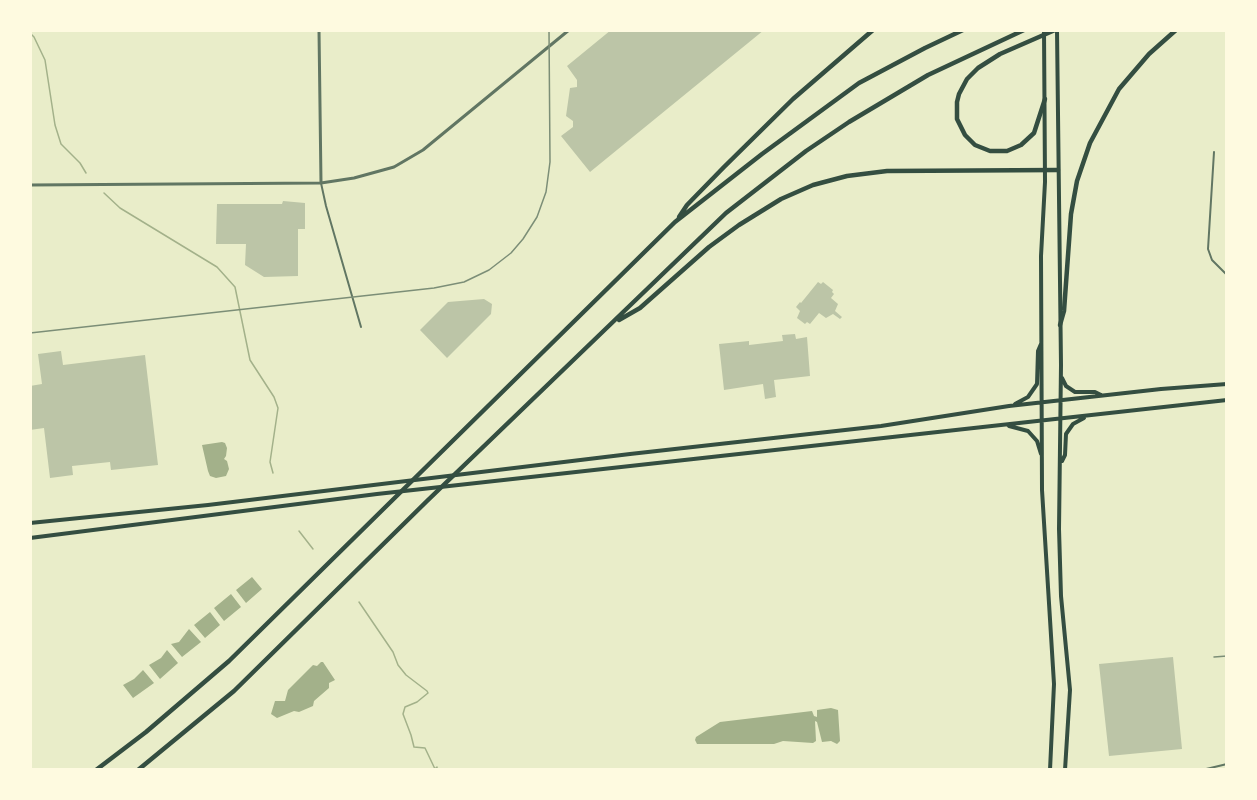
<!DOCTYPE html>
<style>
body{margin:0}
#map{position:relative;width:1257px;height:800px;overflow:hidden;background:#e9edc9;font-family:"DejaVu Sans",sans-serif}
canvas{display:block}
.frame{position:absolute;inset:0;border:32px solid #fefae0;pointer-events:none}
</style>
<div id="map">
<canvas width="1257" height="800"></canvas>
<div class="frame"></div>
</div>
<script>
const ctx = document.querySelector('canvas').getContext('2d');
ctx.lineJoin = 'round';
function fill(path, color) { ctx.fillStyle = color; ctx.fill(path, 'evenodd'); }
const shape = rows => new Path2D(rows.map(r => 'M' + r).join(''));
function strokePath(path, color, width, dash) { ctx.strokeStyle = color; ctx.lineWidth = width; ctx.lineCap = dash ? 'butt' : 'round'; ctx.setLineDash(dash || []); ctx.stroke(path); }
const water = shape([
 [222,442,225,443,227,448,226,456,224,459,227,461,229,469,226,476,216,478,210,476,208,471,202,445],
 [252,577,262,589,246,603,236,590],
 [231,594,241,607,224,621,214,608],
 [210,612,220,625,205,638,194,625],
 [189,629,201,642,182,657,171,644,179,642],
 [167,650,178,663,160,679,149,665,161,658],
 [321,662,323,662,335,680,329,683,329,688,314,701,313,706,299,712,294,711,277,718,271,714,275,701,285,701,288,690,313,665,317,666],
 [143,670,154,683,133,698,123,685,134,679],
 [831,708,838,710,840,741,837,744,831,741,822,742,817,722,815,721,816,741,813,743,783,741,774,744,697,744,695,740,696,737,720,722,812,711,814,716,817,717,817,710]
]);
const stream = shape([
 [30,33,34,37,45,60,55,125,61,144,80,163,86,173],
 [104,193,120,208,217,267,235,287,250,360,274,397,278,408,270,462,273,473],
 [299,531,313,549],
 [359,602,393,652,398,665,406,675,427,691,428,693,417,702,405,707,403,714,411,735,414,747,425,748,435,769,437,767,437,770]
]);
const building = shape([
 [611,30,764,30,590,172,561,136,573,127,573,121,566,116,570,88,577,87,577,80,567,66],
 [283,201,305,203,305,229,298,229,298,276,264,277,245,265,246,244,216,244,217,204,282,204],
 [818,282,821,284,823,282,833,290,832,292,834,294,831,298,838,304,835,311,842,317,840,319,833,314,826,318,819,313,810,324,807,322,805,324,797,318,800,311,796,307,800,302,801,303],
 [484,299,492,304,491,314,447,358,420,330,448,302],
 [795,334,796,339,807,337,810,376,774,380,776,397,765,399,763,384,724,390,719,344,749,341,749,345,783,341,782,335],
 [61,351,63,365,145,355,158,465,111,470,110,462,72,466,73,475,50,478,44,428,30,430,30,386,42,384,38,354],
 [1173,657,1182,749,1109,756,1099,664]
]);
const minor = shape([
 [1214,152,1208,249,1212,260,1227,275],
 [321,183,326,206,361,327],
 [1202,770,1227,764]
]);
const tertiary = shape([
 [319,30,321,183],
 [30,185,321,183,354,178,394,167,423,150,569,30]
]);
const secondary = shape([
 [1044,30,1045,182,1041,256,1042,490,1054,684,1050,770],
 [1057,30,1061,365,1059,529,1061,596,1070,690,1065,770],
 [1062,378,1066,386,1075,392,1095,392,1101,395],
 [1015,404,1028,397,1037,384,1038,351,1041,344],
 [1009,426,1028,431,1037,441,1041,454],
 [1062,461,1065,455,1066,434,1073,424,1084,418],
 [30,523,208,505,630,454,881,426,1009,406,1161,389,1227,384],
 [30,538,377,494,1227,400]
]);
const motorway = shape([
 [1045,99,1034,133,1021,145,1007,151,990,151,975,145,965,135,957,119,957,102,959,94,967,79,978,68,1000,54,1055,30],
 [679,217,687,205,724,167,793,99,873,30],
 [619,320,640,308,709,247,739,225,781,199,813,185,847,176,887,171,1058,170],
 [1060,325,1064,311,1071,214,1077,181,1090,143,1119,89,1149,54,1176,30],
 [96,770,146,732,229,661,675,222,762,154,859,83,925,48,963,30],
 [138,770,234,691,427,501,726,213,806,151,849,122,928,75,1024,30]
]);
const rail = shape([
 [30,333,434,288,464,282,489,270,511,253,523,239,537,217,546,192,550,162,549,30],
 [1214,657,1227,656]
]);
fill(water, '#a3b18a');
strokePath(stream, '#a3b18a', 1.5);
fill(building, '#bcc5a7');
strokePath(minor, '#617663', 2);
strokePath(tertiary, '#617663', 3);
strokePath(secondary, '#344e41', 4);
strokePath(motorway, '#344e41', 4.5);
strokePath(rail, '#7c8e77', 1.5);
</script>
